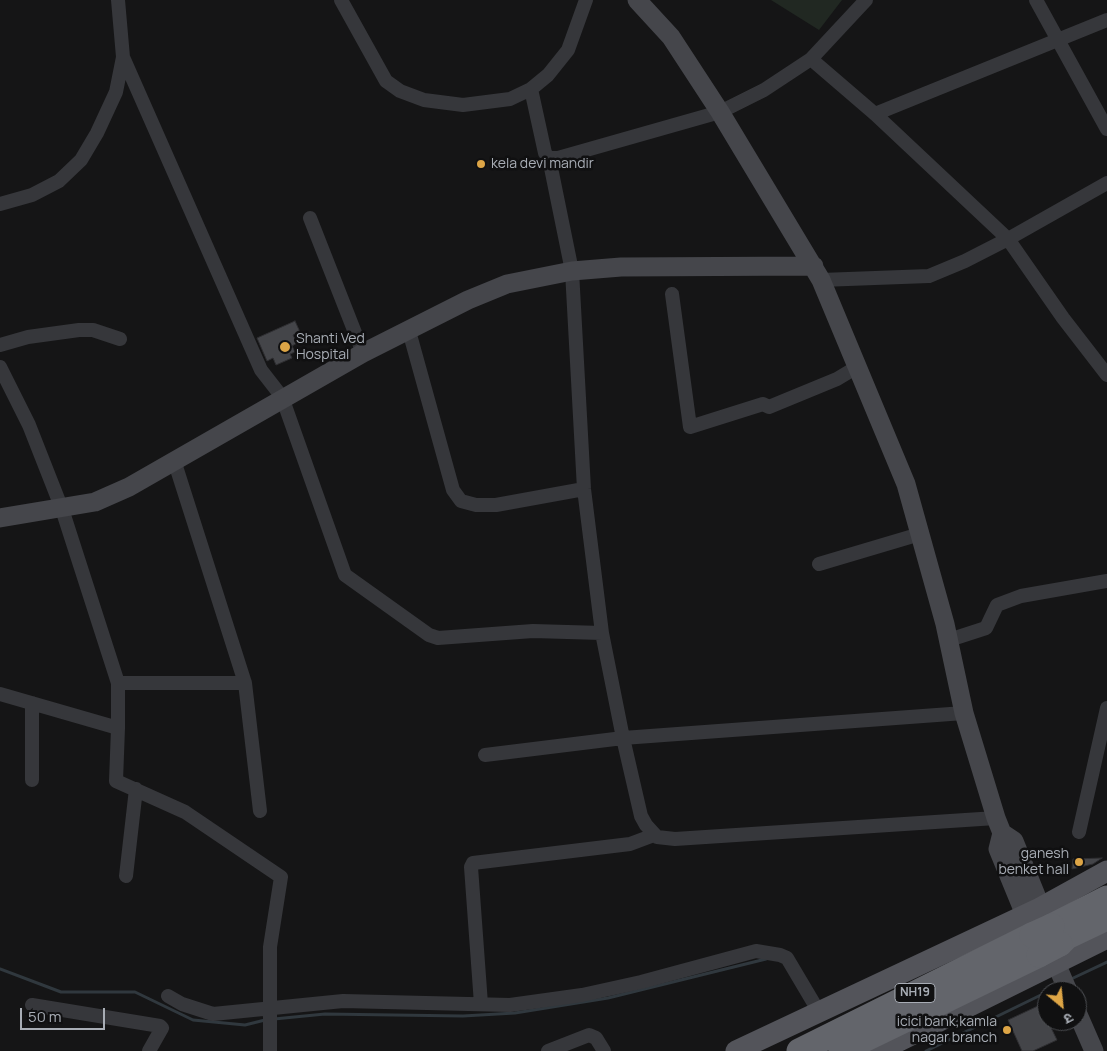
<!DOCTYPE html>
<meta charset="utf-8">
<style>
body{margin:0}
#map{position:relative;width:1107px;height:1051px;overflow:hidden;background:#151516;font-family:Manrope,"Noto Sans Devanagari",sans-serif}
canvas{display:block}
.north{position:absolute;left:1037px;top:981px;width:50px;height:50px;box-sizing:border-box;background:#101011;border:1px solid #4d4f53;border-radius:50%;rotate:152deg;font-size:14px;font-weight:700;line-height:20px;text-align:center;color:#a8adb5}
.north::after{content:'';display:block;margin:auto;width:18px;height:22px;background:#dda546;clip-path:polygon(50% 0,100% 100%,50% 72%,0 100%)}
.scale{position:absolute;left:20px;top:1008px;width:85px;height:22px;box-sizing:border-box;border:2px solid #a8adb5;border-top:0;padding-left:6px;font-size:15px;line-height:18px;white-space:nowrap;color:#a8adb5;-webkit-text-stroke:4px #101011;paint-order:stroke}
</style>
<div id="map">
<canvas width="1107" height="1051"></canvas>
<div class="north">उ</div>
<div class="scale">50 m</div>
</div>
<script>
const ctx = document.querySelector('canvas').getContext('2d');
ctx.lineJoin = 'round';
function fill(path, color) { ctx.fillStyle = color; ctx.fill(path, 'evenodd'); }
const shape = rows => new Path2D(rows.map(r => 'M' + r).join(''));
function strokePath(path, color, width, dash) { ctx.strokeStyle = color; ctx.lineWidth = width; ctx.lineCap = dash ? 'butt' : 'round'; ctx.setLineDash(dash || []); ctx.stroke(path); }
function label(font, color, halo, rows, align = 'center') {
  ctx.font = font + ' Manrope,sans-serif'; ctx.lineWidth = 5; ctx.setLineDash([]); ctx.textBaseline = 'middle'; ctx.strokeStyle = halo; ctx.fillStyle = color; for (const [text, x, y, turn = 0] of rows) {
    ctx.save(); ctx.translate(x, y); ctx.rotate((+turn || 0) * Math.PI / 180); ctx.textAlign = isNaN(turn) ? turn : align; if (halo) ctx.strokeText(text, 0, 0); ctx.fillText(text, 0, 0); ctx.restore();
  }
}
const green = shape([
 [771,0,842,0,819,30]
]);
const stream = shape([
 [0,969,61,992,135,992,193,1020,245,1025,265,1020],
 [1069,980,1107,962],
 [1048,991,1059,985],
 [274,1019,325,1014,463,1016,515,1013,608,998,766,959],
 [926,1051,1047,992]
]);
const building = shape([
 [295,321,300,332,293,335,297,343,292,346,295,352,290,354,292,358,276,365,273,358,267,361,257,338,295,321],
 [1102,858,1093,864,1072,869,1073,859,1102,858],
 [1040,1005,1057,1040,1033,1051,1022,1051,1008,1020,1040,1005]
]);
const street = shape([
 [341,0,386,81,400,91,424,100,463,105,510,99,531,89,548,75,568,50,586,0],
 [1036,0,1107,129],
 [123,57,261,370,282,397,345,575,429,635,438,638,533,631,602,633],
 [811,59,875,114,1008,239,1107,183],
 [531,89,545,153,549,158,558,158,720,112,764,90,811,59,866,0],
 [875,114,1107,20],
 [549,158,572,271,584,489,602,633,623,738,641,816,646,825,657,837,675,839,996,818],
 [0,204,32,195,59,181,81,160,97,133,116,92,123,57,118,0],
 [310,218,363,353],
 [821,280,929,276,965,261,1008,239,1063,318,1107,375],
 [672,294,690,427,763,404,769,407,837,379,857,367],
 [409,331,453,490,461,501,476,505,496,505,584,489],
 [0,345,28,337,79,330,93,330,120,339],
 [0,367,29,425,62,509,118,683,245,683,174,460],
 [819,564,920,534],
 [949,640,986,628,997,605,1021,596,1107,581],
 [245,683,260,811],
 [0,694,118,728,118,683],
 [32,703,32,780],
 [118,728,116,781,185,812,281,877,270,947,270,1051],
 [485,755,623,738,964,713],
 [1079,832,1107,708],
 [126,876,136,789],
 [168,996,182,1004,213,1014,343,1001,510,1005,582,995,641,982,756,951,780,955,787,958,819,1012],
 [481,1004,471,867,473,863,630,844,654,835],
 [32,1005,160,1026,162,1028,149,1051],
 [548,1051,589,1035,596,1038,604,1051]
]);
const secondary = shape([
 [637,0,671,37,720,112,821,280,906,484,945,624,964,713,996,818,1002,833,1014,841,1046,920],
 [0,518,95,502,129,487,363,353,468,300,507,284,572,271,621,267,814,266],
 [1002,833,998,849,1030,927],
 [1055,961,1068,991],
 [1077,1012,1094,1051]
]);
const primary = shape([
 [736,1051,1040,908,1107,871],
 [879,1051,1107,938]
]);
const highway = shape([
 [1052,926,1107,898],
 [1060,944,1067,937,1107,918],
 [799,1051,1032,935],
 [841,1051,1039,955]
]);
const highwayBridge = shape([
 [1032,935,1052,926],
 [1039,955,1060,944]
]);
const markers = [
 [481,164,5,"#dda546"],
 [285,347,6,"#dda546"],
 [1079,862,5,"#dda546"],
 [1007,1030,5,"#dda546"]
];
const shields = [
 [915,993,40]
];
const shieldNames = [
 ["NH19",915,993]
];
const poiNames = [
 ["kela devi mandir",491,164],
 ["Shanti Ved",296,339],
 ["Hospital",296,355],
 ["ganesh",1069,854,"right"],
 ["benket hall",1069,870,"right"],
 ["icici bank,kamla",997,1022,"right"],
 ["nagar branch",997,1038,"right"]
];
fill(green, '#212822');
strokePath(stream, '#30383e', 3);
fill(building, '#444549');
strokePath(building, '#2f2f32', 1);
strokePath(street, '#36373b', 14);
strokePath(secondary, '#45464b', 19);
strokePath(primary, '#53545a', 21);
strokePath(highway, '#63656b', 25);
strokePath(highwayBridge, '#63656b', 25);
for (const [x, y, r, color] of markers) { const dot = new Path2D(); dot.arc(x, y, r, 0, 2 * Math.PI); ctx.fillStyle = color; ctx.fill(dot); strokePath(dot, '#101011', 2); }
for (const [x, y, w] of shields) { const box = new Path2D(); box.roundRect(x - w / 2, y - 9.5, w, 19, 4); ctx.fillStyle = '#101011'; ctx.fill(box); strokePath(box, '#a8adb5', 1); }
label('bold 12px', '#a8adb5', null, shieldNames);
label('14px', '#a8adb5', '#101011', poiNames, 'left');
</script>
